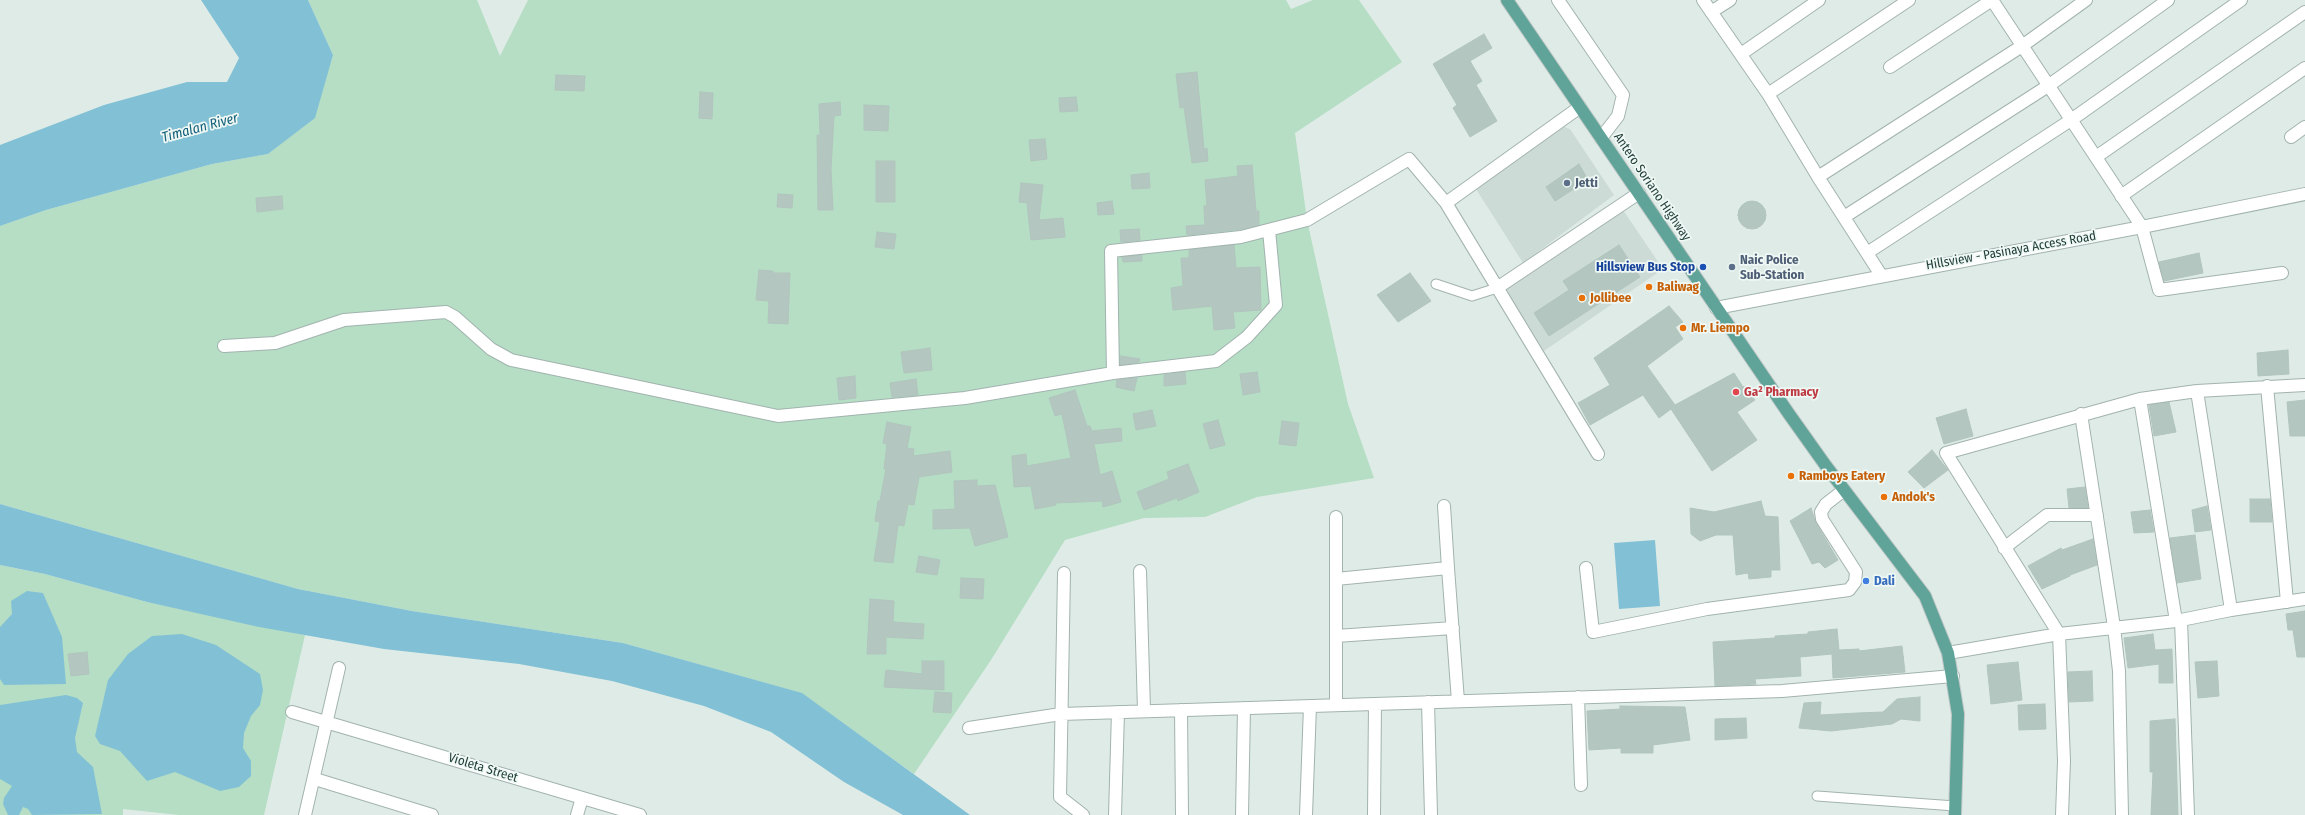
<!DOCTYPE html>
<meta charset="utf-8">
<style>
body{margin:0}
canvas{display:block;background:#dfebe7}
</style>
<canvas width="2305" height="815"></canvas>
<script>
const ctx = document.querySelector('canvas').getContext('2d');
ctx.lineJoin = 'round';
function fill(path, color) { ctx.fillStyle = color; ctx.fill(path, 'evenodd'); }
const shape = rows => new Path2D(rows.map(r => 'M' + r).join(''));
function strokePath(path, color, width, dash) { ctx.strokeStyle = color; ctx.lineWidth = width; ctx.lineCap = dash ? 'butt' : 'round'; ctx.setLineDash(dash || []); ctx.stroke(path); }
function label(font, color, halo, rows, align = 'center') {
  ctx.font = font + ' "Fira Sans Condensed",sans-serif'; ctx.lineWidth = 3.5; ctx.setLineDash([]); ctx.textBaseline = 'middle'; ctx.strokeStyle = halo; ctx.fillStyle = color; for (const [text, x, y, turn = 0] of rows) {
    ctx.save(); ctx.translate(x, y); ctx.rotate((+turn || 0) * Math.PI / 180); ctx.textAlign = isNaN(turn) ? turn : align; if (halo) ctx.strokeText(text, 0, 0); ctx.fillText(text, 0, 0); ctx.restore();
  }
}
const built = shape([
 [1562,126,1570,129,1614,195,1523,263,1476,189],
 [1623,210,1663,269,1544,351,1506,289]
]);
const green = shape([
 [308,0,477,0,500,56,528,0,1286,0,1291,9,1313,0,1359,0,1402,62,1295,133,1307,220,1348,404,1374,478,1257,497,1205,517,1144,518,1065,540,991,660,914,774,801,693,623,643,412,611,298,589,0,504,0,226,46,210,212,164,268,154,313,119,333,55],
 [0,565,45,574,147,602,305,635,264,815,179,815,123,809,123,815,0,815]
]);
const water = shape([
 [201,0,308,0,333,55,315,118,268,154,212,164,46,210,0,226,0,145,104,105,187,82,227,82,239,58],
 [0,504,298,589,412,611,623,643,802,693,970,815,903,815,844,782,771,732,704,706,612,681,519,664,384,649,259,627,147,602,45,574,0,565],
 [1655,540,1660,606,1619,609,1614,543],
 [27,591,43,593,62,637,66,684,4,685,0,679,0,627,12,614,11,601],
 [182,634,216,645,260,674,263,690,260,705,251,716,244,733,243,748,251,761,251,776,239,787,220,791,175,772,147,781,120,751,100,744,95,736,108,680,128,654,152,636],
 [66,695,77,698,83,703,75,738,77,752,93,767,102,814,32,815,28,809,23,807,19,815,8,815,3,804,4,798,12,786,0,779,0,705]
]);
const building = shape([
 [1484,34,1492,48,1470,61,1482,81,1476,85,1497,121,1470,137,1453,108,1457,105,1433,64,1484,34],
 [1197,72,1204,149,1207,148,1208,161,1192,163,1184,107,1180,108,1176,74,1197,72],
 [556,75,585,76,584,91,555,90,556,75],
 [700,92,713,93,712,119,699,118,700,92],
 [1076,97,1078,111,1060,112,1059,98,1076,97],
 [840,102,841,115,834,116,831,169,833,210,818,210,817,135,820,135,819,104,840,102],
 [864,105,889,106,888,131,864,130,864,105],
 [1045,139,1047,159,1031,161,1029,140,1045,139],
 [876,161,895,161,895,202,876,202,876,161],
 [1579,164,1588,180,1555,201,1546,187,1579,164],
 [1252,165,1256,211,1259,211,1259,225,1241,229,1187,235,1186,226,1205,225,1204,206,1207,206,1205,180,1238,176,1237,166,1252,165],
 [1149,173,1150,188,1132,189,1131,175,1149,173],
 [1021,183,1043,185,1039,220,1063,218,1065,237,1031,240,1027,203,1019,202,1021,183],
 [778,194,793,195,792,208,777,207,778,194],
 [282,196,283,209,257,212,256,198,282,196],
 '1738 215a14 14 0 1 1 28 0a14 14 0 1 1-28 0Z',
 [1112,201,1114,214,1098,215,1097,203,1112,201],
 [1139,229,1140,240,1121,242,1120,230,1139,229],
 [877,232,896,234,894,249,875,247,877,232],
 [1234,245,1236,268,1260,267,1261,310,1233,312,1235,328,1214,330,1212,306,1173,310,1171,288,1183,286,1181,258,1189,258,1189,250,1234,245],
 [1619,245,1640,277,1549,336,1534,313,1569,290,1563,281,1619,245],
 [2199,253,2203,273,2164,281,2159,262,2199,253],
 [1142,255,1142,261,1123,262,1122,257,1142,255],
 [759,270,773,271,773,273,790,273,788,324,768,323,769,301,756,300,759,270],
 [1410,273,1431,301,1398,322,1377,295,1410,273],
 [1669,306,1683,322,1675,327,1683,339,1647,366,1675,405,1734,373,1743,387,1744,386,1755,400,1737,412,1757,440,1712,471,1671,409,1659,418,1643,395,1590,425,1578,403,1610,385,1594,358,1669,306],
 [930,348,932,370,904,373,901,352,930,348],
 [2288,350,2289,374,2258,376,2257,353,2288,350],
 [1121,356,1140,359,1139,362,1120,365,1121,356],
 [1185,372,1186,384,1164,386,1164,375,1185,372],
 [1257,372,1260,392,1243,395,1240,374,1257,372],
 [855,376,856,398,839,400,837,378,855,376],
 [1137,378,1134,391,1116,387,1117,380,1137,378],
 [916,379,918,395,892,397,890,383,916,379],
 [1075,390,1087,426,1090,426,1092,431,1121,428,1122,441,1094,444,1100,475,1112,471,1121,502,1103,507,1102,501,1056,503,1056,505,1035,509,1031,486,1014,487,1012,456,1026,454,1027,466,1071,458,1062,414,1055,416,1049,398,1075,390],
 [2305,400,2305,436,2290,436,2287,402,2305,400],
 [2169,402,2176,432,2154,436,2149,405,2169,402],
 [1966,409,1973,436,1944,444,1936,418,1966,409],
 [1152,410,1156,426,1136,430,1133,414,1152,410],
 [1218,420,1225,445,1210,449,1203,424,1218,420],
 [1282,421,1299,423,1296,446,1279,444,1282,421],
 [887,422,911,427,907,448,914,449,913,456,950,451,952,472,919,477,914,505,908,504,904,526,898,525,893,563,874,561,880,522,875,521,878,501,880,501,886,469,884,469,887,444,883,443,887,422],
 [1932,450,1948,470,1924,488,1908,472,1932,450],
 [1188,464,1199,492,1178,501,1177,498,1144,510,1137,492,1169,479,1167,472,1188,464],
 [977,480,977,486,995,485,1008,537,975,546,970,528,933,529,933,510,955,509,954,481,977,480],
 [2085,487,2088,508,2069,508,2067,489,2085,487],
 [2250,499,2270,499,2272,522,2250,522,2250,499],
 [1761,501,1765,516,1778,517,1780,570,1771,570,1771,577,1749,579,1748,573,1736,575,1733,535,1716,535,1700,541,1691,534,1690,508,1714,512,1761,501],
 [2207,506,2211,530,2195,532,2192,510,2207,506],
 [1811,508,1816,523,1838,560,1825,568,1819,562,1812,564,1790,521,1811,508],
 [2150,510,2154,532,2134,533,2131,512,2150,510],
 [2195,535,2201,579,2177,583,2170,538,2195,535],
 [2093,539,2097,565,2070,575,2070,576,2042,589,2028,566,2061,548,2062,550,2093,539],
 [919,556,940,560,937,575,916,572,919,556],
 [961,578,984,579,983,599,960,598,961,578],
 [870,599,894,601,893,622,924,624,923,639,886,637,886,654,867,654,870,599],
 [2305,611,2305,657,2297,657,2293,630,2288,630,2286,614,2305,611],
 [1837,629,1839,650,1859,649,1859,651,1902,646,1905,672,1833,678,1832,654,1800,657,1801,676,1755,679,1756,684,1715,686,1713,642,1775,638,1775,636,1808,634,1808,632,1837,629],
 [2153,634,2155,650,2172,649,2173,683,2159,683,2159,664,2128,668,2124,638,2153,634],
 [87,652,89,674,71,676,68,654,87,652],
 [922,661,944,661,944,690,884,687,886,670,922,674,922,661],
 [2217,661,2219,696,2198,698,2195,662,2217,661],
 [2018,662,2022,700,1991,704,1987,665,2018,662],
 [2092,671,2093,701,2069,702,2068,672,2092,671],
 [935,692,952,693,951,713,933,712,935,692],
 [1920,697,1920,721,1901,719,1892,724,1831,731,1799,728,1804,703,1821,702,1820,715,1857,713,1883,712,1897,699,1920,697],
 [2045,704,2046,729,2019,730,2018,705,2045,704],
 [1620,706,1685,707,1690,740,1653,745,1653,753,1621,753,1621,748,1589,750,1587,711,1620,709,1620,706],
 [1746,718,1747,738,1715,740,1715,719,1746,718],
 [2175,719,2178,815,2151,815,2153,772,2150,772,2150,721,2175,719]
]);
const service = shape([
 [1436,284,1472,296,1497,288],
 [1817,796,1955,806]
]);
const minor = shape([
 [1558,0,1623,95,1618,116,1601,138],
 [1703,0,1768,94,1818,177,1881,275],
 [1992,0,2142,227,2159,290,2282,273],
 [1711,12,1730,0],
 [1741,54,1819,0],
 [1890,67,1992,0],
 [1768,94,1909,0],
 [2291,137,2305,127],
 [2096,157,2305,12],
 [1818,177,2022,46,2086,0],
 [2121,196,2305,68],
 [1446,203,1598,454],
 [1844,217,2048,86,2168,0],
 [1867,253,2071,120,2241,0],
 [1497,288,1639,193],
 [224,346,275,343,344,320,446,312,455,317,491,349,511,360,778,416,965,398,1113,373,1111,251,1241,237,1307,220,1409,159,1446,203,1580,107],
 [1113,373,1216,361,1247,337,1276,305,1269,230],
 [2267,386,2287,602],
 [2197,391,2231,610],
 [2140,399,2176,621],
 [2081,414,2114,627,2119,671,2122,815],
 [1444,506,1448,568],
 [1336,517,1336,579],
 [2004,548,2047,515,2097,515],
 [1586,568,1593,632,1707,609,1849,590,1855,582,1856,572,1822,519,1821,512,1826,504,1844,490],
 [1140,571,1144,711],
 [1064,573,1060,797,1083,815],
 [2181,620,2188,815],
 [1336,636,1453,628],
 [1948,653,2059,634,2176,621,2231,610,2305,599],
 [1578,697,1581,785],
 [1428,702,1431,815],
 [1336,705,1336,579,1448,568,1458,701],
 [1181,710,1182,815],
 [292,712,640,815],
 [969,728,1061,714,1782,691,1953,676],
 [315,779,432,815],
 [305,815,339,668],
 [577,815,582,798],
 [1115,815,1118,712],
 [1242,815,1244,708],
 [1306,815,1310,706],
 [1374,815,1375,704],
 [2062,815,2064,761,2059,634,1946,453,2140,399,2197,391,2305,385]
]);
const tertiary = shape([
 [1716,308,2142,227,2305,194]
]);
const primary = shape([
 [1507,0,1789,414,1826,466,1925,596,1948,653,1958,714,1955,815]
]);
const markers = [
 [1567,183,4,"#5c6f8a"],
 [1703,267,4,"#1a4fb4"],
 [1732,267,4,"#5c6f8a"],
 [1649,287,4,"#e8710a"],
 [1582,298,4,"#e8710a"],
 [1683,328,4,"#e8710a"],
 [1736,392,4,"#e0444e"],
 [1791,476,4,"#e8710a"],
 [1884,497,4,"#e8710a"],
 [1866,581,4,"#3f7fe0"]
];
const serviceNames = [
 ["Jetti",1575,183],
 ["Naic Police",1740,260],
 ["Sub-Station",1740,275]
];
const streetNames = [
 ["Antero Soriano Highway",1652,187,56],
 ["Hillsview - Pasinaya Access Road",2011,251,-10],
 ["Violeta Street",483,768,17]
];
const transitNames = [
 ["Hillsview Bus Stop",1695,267]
];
const foodNames = [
 ["Baliwag",1657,287],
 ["Jollibee",1590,298],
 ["Mr. Liempo",1691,328],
 ["Ramboys Eatery",1799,476],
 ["Andok's",1892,497]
];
const healthNames = [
 ["Ga² Pharmacy",1744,392]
];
const shopNames = [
 ["Dali",1874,581]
];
const waterNames = [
 ["Timalan River",200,128,-15]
];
fill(built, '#cddbd6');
fill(green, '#b5dec4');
fill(water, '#82c1d5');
fill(building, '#b4c6c0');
strokePath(building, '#b1c5be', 1);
strokePath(service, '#a2b3af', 11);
strokePath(minor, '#a2b3af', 14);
strokePath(tertiary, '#a2b3af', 14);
strokePath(primary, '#c0c8c7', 14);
strokePath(service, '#fff', 9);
strokePath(minor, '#fff', 12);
strokePath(tertiary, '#fff', 12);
strokePath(primary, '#60a499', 12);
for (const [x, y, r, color] of markers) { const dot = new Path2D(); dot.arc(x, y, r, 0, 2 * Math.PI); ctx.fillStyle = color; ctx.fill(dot); strokePath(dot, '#eff8f4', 1.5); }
label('bold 13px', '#4e5e75', '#eff8f4', serviceNames, 'left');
label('13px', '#1f3c37', '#eff8f4', streetNames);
label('bold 13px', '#164399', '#eff8f4', transitNames, 'right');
label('bold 13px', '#c56008', '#eff8f4', foodNames, 'left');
label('bold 13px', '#be3a42', '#eff8f4', healthNames, 'left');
label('bold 13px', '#366cbe', '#eff8f4', shopNames, 'left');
label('italic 14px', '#15617c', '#eff8f4', waterNames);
</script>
